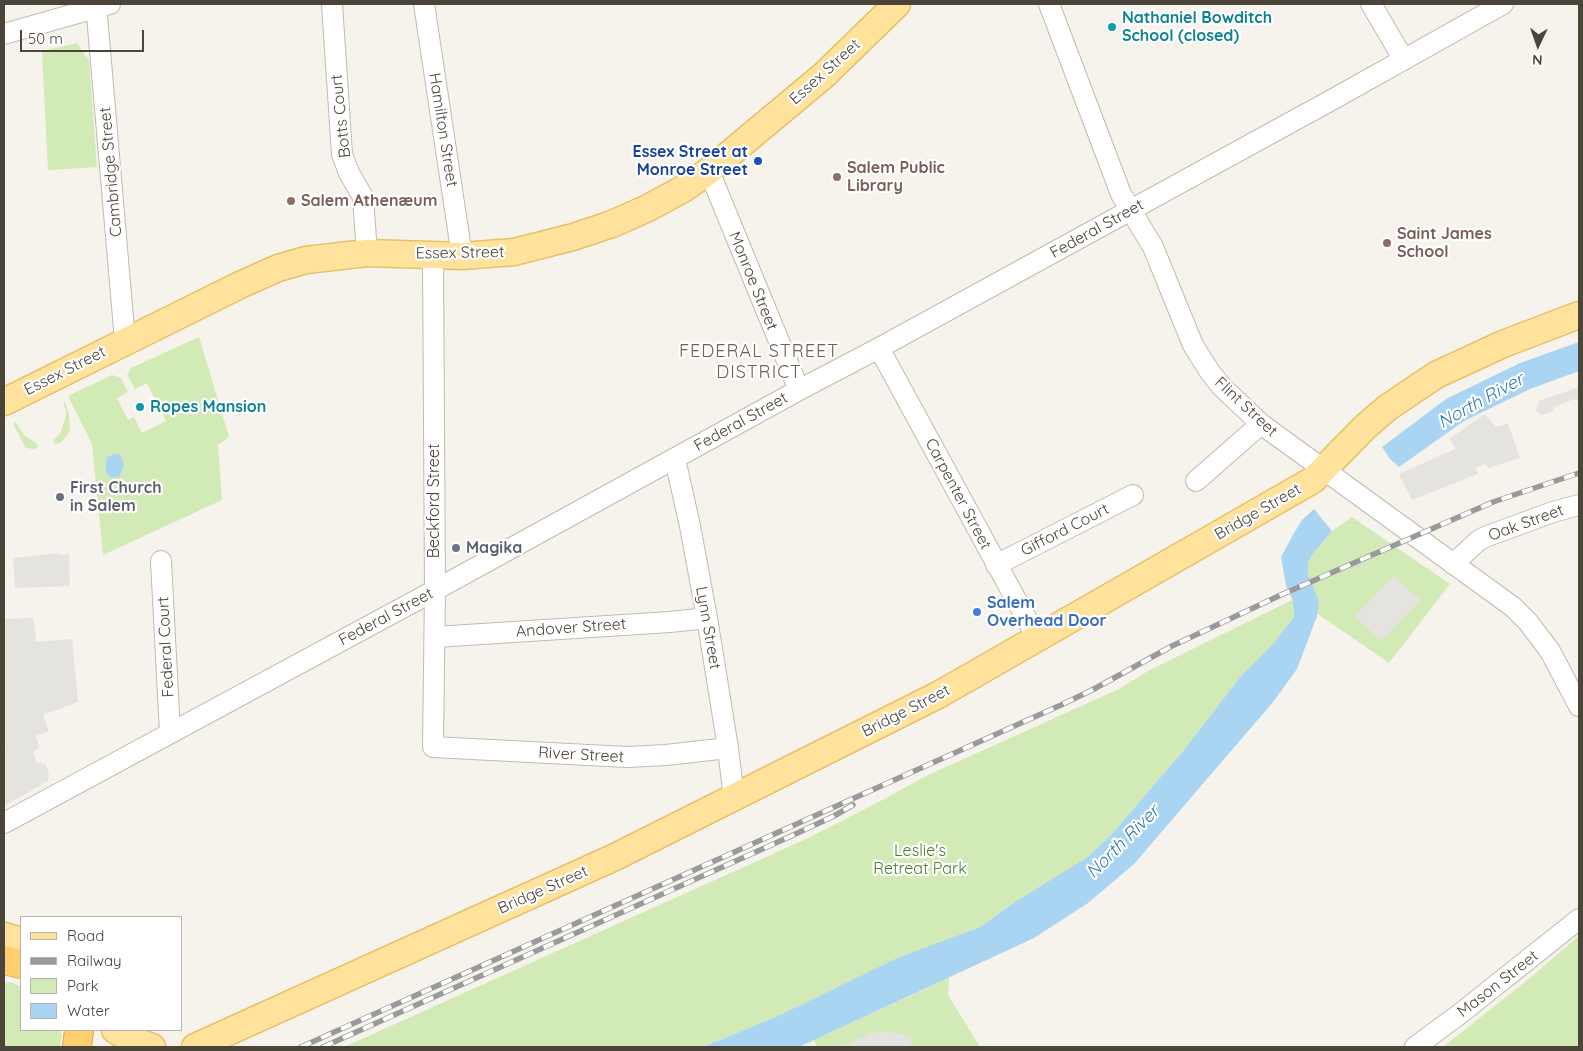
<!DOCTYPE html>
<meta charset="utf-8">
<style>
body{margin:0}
#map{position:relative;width:1583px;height:1051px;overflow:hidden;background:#f6f3ec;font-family:Quicksand,sans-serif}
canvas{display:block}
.frame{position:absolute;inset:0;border:5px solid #4b4439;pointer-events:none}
.legend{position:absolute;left:20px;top:916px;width:162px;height:115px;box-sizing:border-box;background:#fff;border:1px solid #b7b4b0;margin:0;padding:6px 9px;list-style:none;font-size:15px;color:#4b4439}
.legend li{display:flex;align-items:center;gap:10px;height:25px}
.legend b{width:25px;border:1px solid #b7b4b0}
.north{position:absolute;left:1513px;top:20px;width:50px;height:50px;-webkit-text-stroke:4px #fff;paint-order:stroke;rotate:183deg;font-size:14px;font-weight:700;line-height:20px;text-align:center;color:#4b4439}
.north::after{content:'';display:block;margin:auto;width:18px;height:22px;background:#4b4439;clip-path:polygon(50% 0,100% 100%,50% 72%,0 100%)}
.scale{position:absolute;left:20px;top:30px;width:124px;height:22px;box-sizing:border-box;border:2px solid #4b4439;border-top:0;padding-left:6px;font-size:15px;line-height:18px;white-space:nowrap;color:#4b4439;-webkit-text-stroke:4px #fff;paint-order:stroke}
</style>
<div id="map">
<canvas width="1583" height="1051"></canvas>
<div class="frame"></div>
<ul class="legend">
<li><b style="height:6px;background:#ffe39c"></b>Road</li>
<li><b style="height:6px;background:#9a9a9a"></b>Railway</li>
<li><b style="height:14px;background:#d2eab5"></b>Park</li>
<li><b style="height:14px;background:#a9d4f2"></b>Water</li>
</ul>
<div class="north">N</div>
<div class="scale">50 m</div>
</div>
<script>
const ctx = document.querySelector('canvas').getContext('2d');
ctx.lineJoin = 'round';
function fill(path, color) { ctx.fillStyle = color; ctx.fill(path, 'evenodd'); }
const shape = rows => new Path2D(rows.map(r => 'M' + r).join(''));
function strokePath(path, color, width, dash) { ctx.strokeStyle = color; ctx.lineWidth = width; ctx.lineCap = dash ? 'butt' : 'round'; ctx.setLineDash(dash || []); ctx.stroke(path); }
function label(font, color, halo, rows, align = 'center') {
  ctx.font = font + ' Quicksand,sans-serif'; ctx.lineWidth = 4.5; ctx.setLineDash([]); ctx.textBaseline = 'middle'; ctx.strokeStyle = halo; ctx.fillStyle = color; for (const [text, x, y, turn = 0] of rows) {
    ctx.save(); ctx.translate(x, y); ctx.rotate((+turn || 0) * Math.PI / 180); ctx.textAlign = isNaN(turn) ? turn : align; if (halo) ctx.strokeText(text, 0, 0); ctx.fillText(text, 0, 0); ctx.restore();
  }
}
const green = shape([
 [77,43,89,61,97,167,48,170,42,51],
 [199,337,229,437,218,445,222,500,103,555,92,444,68,396,112,375,121,378,128,392,117,398,128,420,134,417,142,433,166,421,147,383,135,389,127,375,131,368],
 [63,402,65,402,69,414,70,430,66,437,60,443,55,444,53,440,60,434,65,420,66,411],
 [15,422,25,436,36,443,38,447,34,449,26,448,13,424],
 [1352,517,1450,584,1389,663,1312,610,1294,617,1273,644,1241,676,1184,750,1112,834,1088,858,1015,902,980,927,951,938,948,995,980,1047,817,1047,814,1040,938,983,895,959,776,1017,703,1047,344,1047,806,839,875,804,926,776,1119,689,1148,671,1292,600,1286,585,1308,575,1308,563,1312,555,1332,531],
 [1579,936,1579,1047,1443,1047,1525,982],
 [11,982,21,987,21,1030,59,1030,62,1034,60,1047,4,1047,4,983]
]);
const parking = shape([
 [1579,387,1579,401,1574,399,1554,407,1553,411,1542,415,1536,410,1539,401],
 [1485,414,1496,427,1508,423,1520,458,1488,468,1485,464,1476,468,1478,474,1412,500,1399,474,1455,449,1455,447,1449,439],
 [59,553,60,555,69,554,70,586,15,588,13,558],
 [1393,576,1421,600,1381,641,1355,616],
 [33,618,36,642,72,639,78,702,43,715,49,731,36,736,39,747,33,752,37,763,41,762,42,764,45,763,49,774,48,781,4,806,4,748,6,748,4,732,4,619],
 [887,1032,897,1033,913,1039,909,1047,840,1047,872,1033]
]);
const water = shape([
 [1579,342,1579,371,1530,389,1464,421,1399,467,1390,459,1382,447,1446,399,1520,363],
 [115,454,121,455,124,466,119,477,110,478,106,472,106,461,107,457],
 [1314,509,1332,531,1312,555,1308,563,1308,575,1319,601,1317,616,1297,669,1273,702,1134,864,1088,903,1034,938,799,1047,703,1047,776,1017,895,959,980,927,1015,902,1088,857,1112,834,1184,750,1241,676,1273,644,1294,617,1293,599,1286,585,1281,557,1294,533,1302,520]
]);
const minor = shape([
 [96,4,125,341],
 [332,4,342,154,349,173,363,197,367,253],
 [424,4,462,256],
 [1049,4,1121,194,1153,247,1193,345,1210,372,1221,386,1261,424,1513,607,1528,622,1550,651,1579,706],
 [1371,4,1404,60],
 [4,34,110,4],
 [709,171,799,390],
 [433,255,435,590,433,747,627,757,666,755,728,748],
 [879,348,1037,638],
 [675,459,690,526,707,618,728,748,734,799],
 [1196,481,1261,424],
 [161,561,170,733],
 [1453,564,1478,541,1485,537,1553,512,1579,505],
 [996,565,1133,495],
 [435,637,670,622,707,618],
 [4,823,417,600,799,390,879,348,1337,97,1503,4],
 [1415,1047,1461,1013,1579,919]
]);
const major = shape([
 [4,402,240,285,278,268,306,260,367,253,462,256,514,252,573,237,612,224,648,208,683,189,709,171,823,76,897,4],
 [4,936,21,941],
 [115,1030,135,1041,152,1047],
 [195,1047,615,857,940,694,1313,480,1365,427,1387,408,1436,375,1503,344,1579,315]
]);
const highway = shape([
 [4,960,21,964],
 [77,1047,79,1030]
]);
const rail = shape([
 [301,1047,1061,705,1094,689,1172,646,1283,594,1493,502,1579,473],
 [323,1047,789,837,834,816,853,805]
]);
const markers = [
 [1112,27,5,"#0f9aa8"],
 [758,161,5,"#1a4fb4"],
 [837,177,5,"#8d6e63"],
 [291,201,5,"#8d6e63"],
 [1387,243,5,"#8d6e63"],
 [140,407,5,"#0f9aa8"],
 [60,497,5,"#6b7280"],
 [456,548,5,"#6b7280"],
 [977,612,5,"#3f7fe0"]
];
const cultureNames = [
 ["Nathaniel Bowditch",1122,18],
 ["School (closed)",1122,36],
 ["Ropes Mansion",150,407]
];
const streetNames = [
 ["Essex Street",825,72,-42],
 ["Botts Court",341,116,-96],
 ["Hamilton Street",443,130,81],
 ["Cambridge Street",111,172,-95],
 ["Federal Street",1097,229,-29],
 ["Essex Street",460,253,-1],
 ["Monroe Street",753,281,68],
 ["Essex Street",65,371,-27],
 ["Flint Street",1246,407,43],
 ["Federal Street",741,422,-29],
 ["Carpenter Street",958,494,62],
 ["Beckford Street",434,501,-90],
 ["Bridge Street",1258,512,-30],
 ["Oak Street",1526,523,-20],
 ["Gifford Court",1065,530,-27],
 ["Federal Street",386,617,-28],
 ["Andover Street",571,628,-4],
 ["Lynn Street",708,628,80],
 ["Federal Court",166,647,-93],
 ["Bridge Street",906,711,-27],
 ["River Street",581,755,3],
 ["Bridge Street",543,890,-24],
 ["Mason Street",1498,984,-38]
];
const transitNames = [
 ["Essex Street at",748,152],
 ["Monroe Street",748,170]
];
const educationNames = [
 ["Salem Public",847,168],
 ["Library",847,186],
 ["Salem Athenæum",301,201],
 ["Saint James",1397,234],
 ["School",1397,252]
];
const worshipNames = [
 ["First Church",70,488],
 ["in Salem",70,506],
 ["Magika",466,548]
];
const shopNames = [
 ["Salem",987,603],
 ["Overhead Door",987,621]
];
const parkNames = [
 ["Leslie's",920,851],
 ["Retreat Park",920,869]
];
const neighbourhoodNames = [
 ["FEDERAL STREET",759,352],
 ["DISTRICT",759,373]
];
const waterNames = [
 ["North River",1481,401,-29],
 ["North River",1123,842,-45]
];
fill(green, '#d2eab5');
fill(parking, '#e5e3e0');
fill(water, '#a9d4f2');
strokePath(minor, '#c2bbae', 22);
strokePath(major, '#e6c16a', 29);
strokePath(highway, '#e0a43c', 30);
strokePath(minor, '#fff', 20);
strokePath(major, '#ffe39c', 26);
strokePath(highway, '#ffcf6e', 28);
strokePath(rail, '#9a9a9a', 5.5);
strokePath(rail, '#fff', 4, [11]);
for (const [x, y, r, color] of markers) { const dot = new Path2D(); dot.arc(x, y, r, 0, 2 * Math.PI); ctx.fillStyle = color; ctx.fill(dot); strokePath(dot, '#fff', 2); }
label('bold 16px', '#0d838f', '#fff', cultureNames, 'left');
label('16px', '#4b4439', '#fff', streetNames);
label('bold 16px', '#164399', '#fff', transitNames, 'right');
label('bold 16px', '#785e54', '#fff', educationNames, 'left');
label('bold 16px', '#5b616d', '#fff', worshipNames, 'left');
label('bold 16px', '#366cbe', '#fff', shopNames, 'left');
label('16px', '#4a7f2a', '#fff', parkNames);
ctx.letterSpacing = '1px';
label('18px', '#6e6250', '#fff', neighbourhoodNames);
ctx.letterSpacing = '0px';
label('italic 18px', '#2e7ab2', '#fff', waterNames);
</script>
